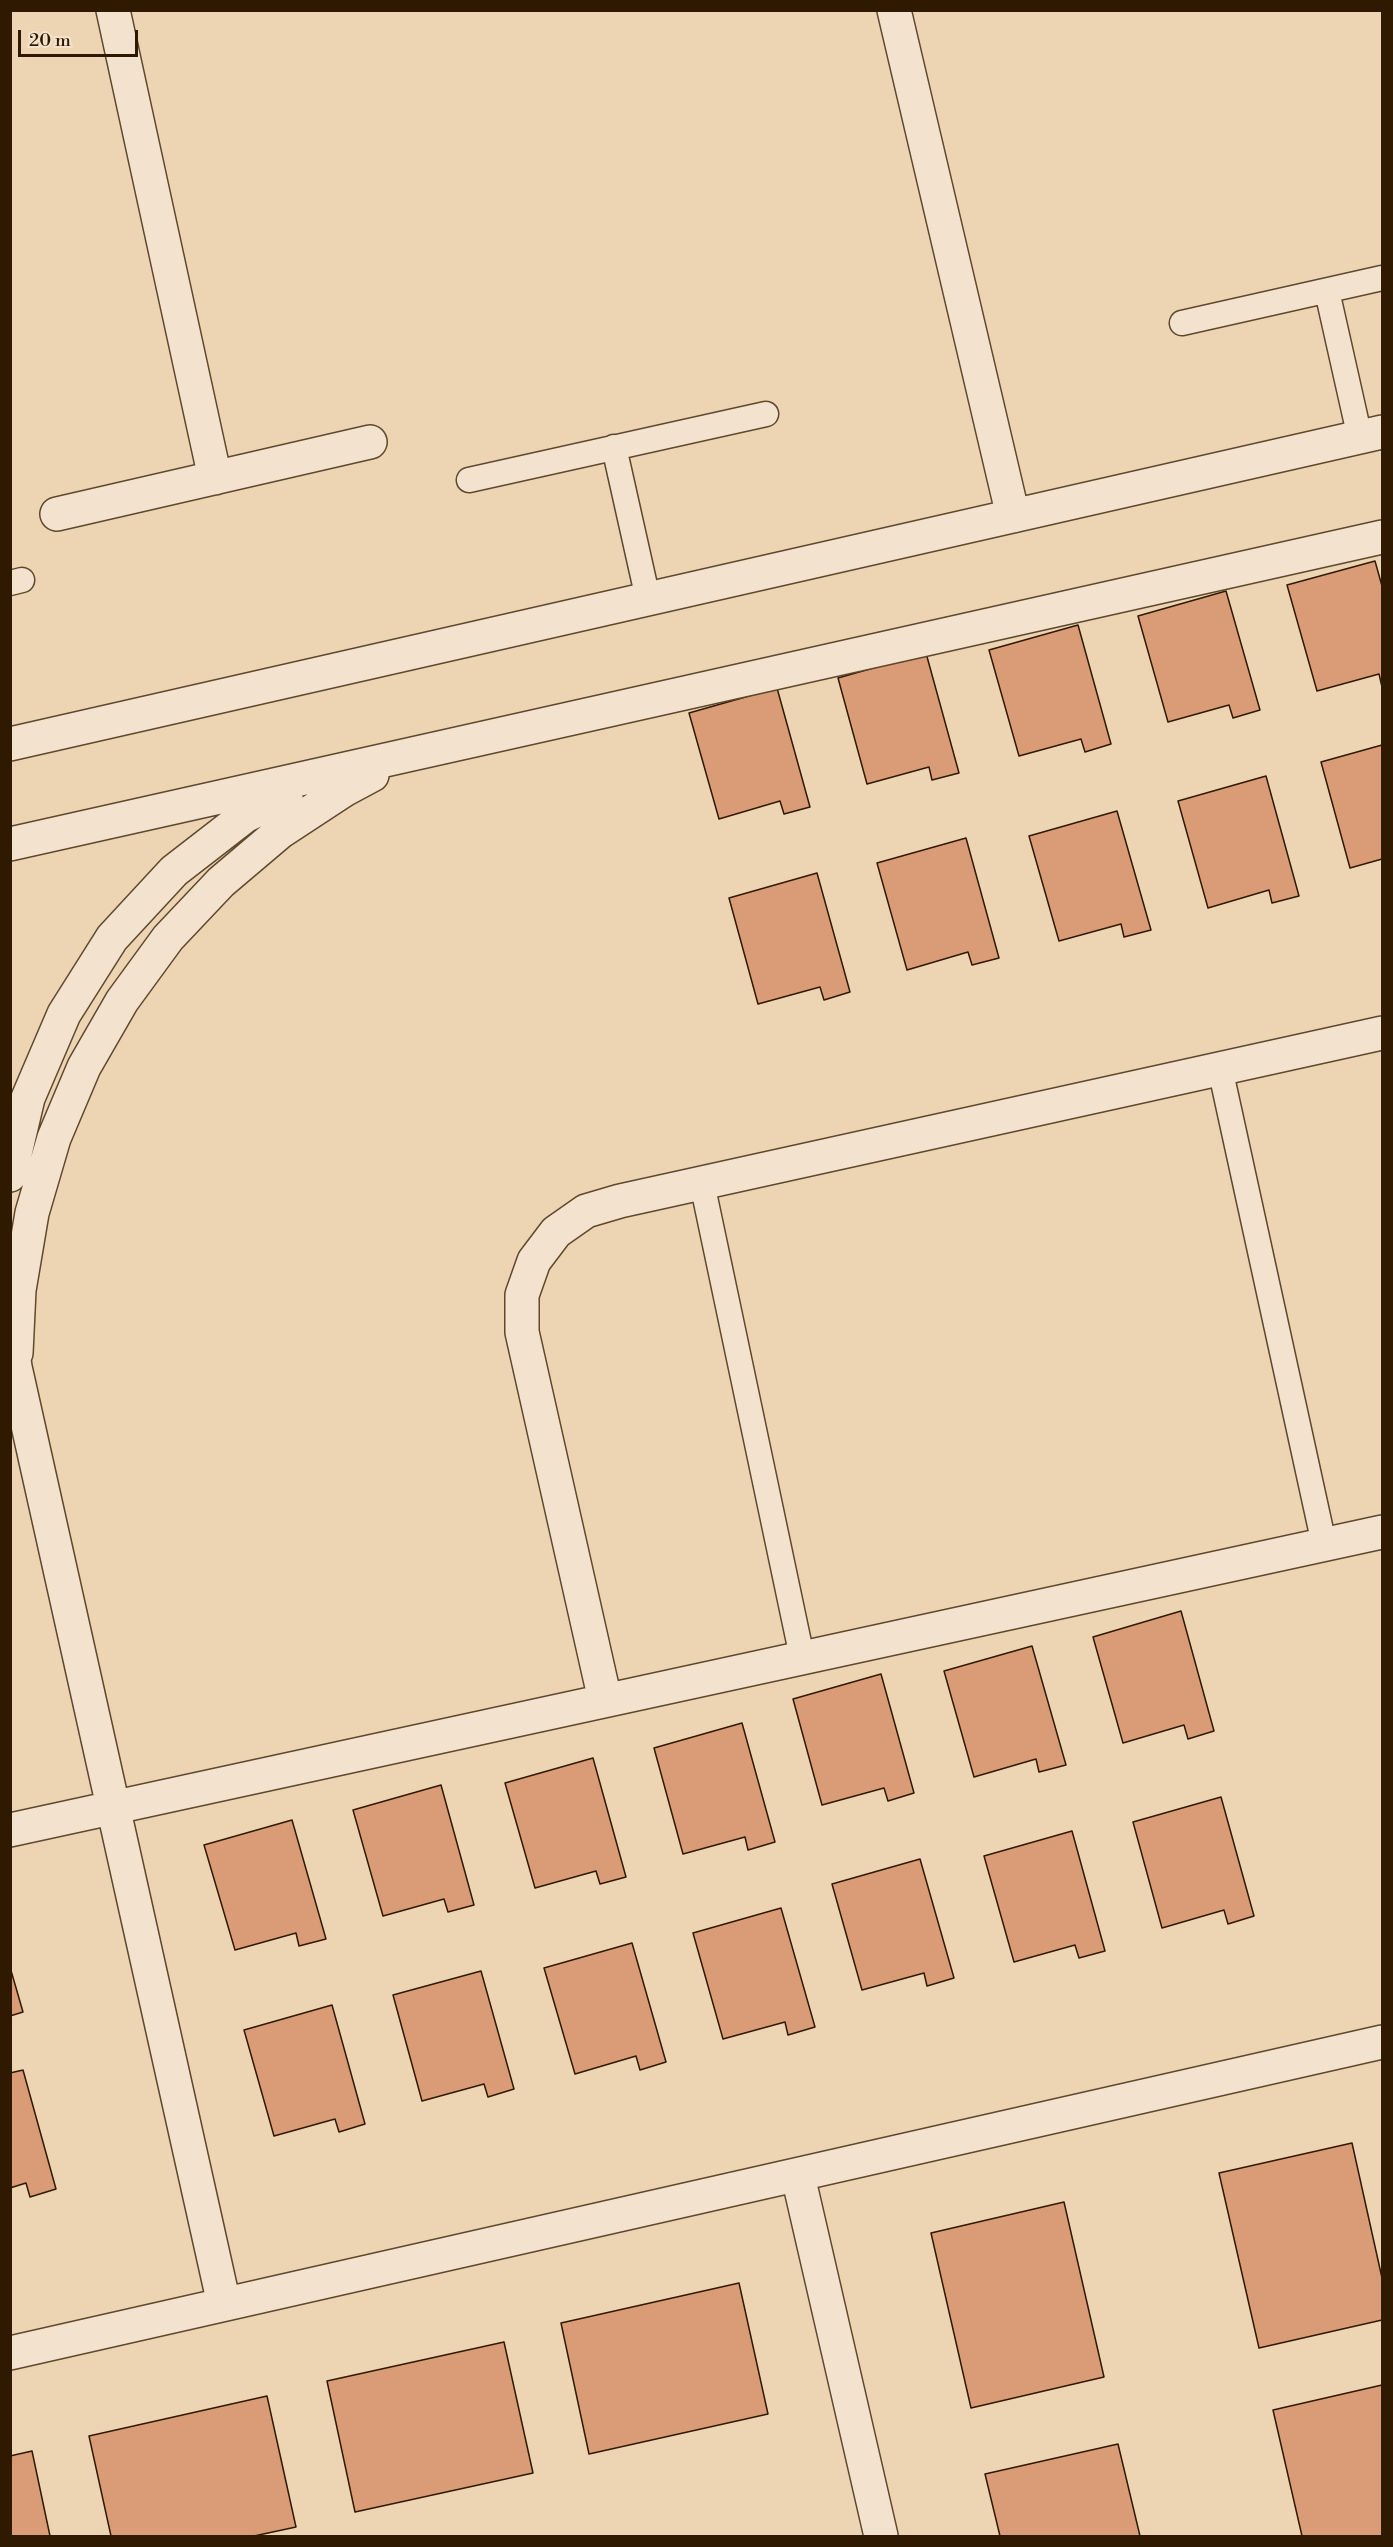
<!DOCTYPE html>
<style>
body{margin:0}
#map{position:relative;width:1393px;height:2547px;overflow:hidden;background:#edd4b3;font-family:"Libre Bodoni",serif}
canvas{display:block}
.frame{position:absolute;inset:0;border:12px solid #2f1a01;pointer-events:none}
.scale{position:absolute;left:18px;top:30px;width:120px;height:27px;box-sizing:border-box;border:3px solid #2f1a01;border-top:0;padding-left:8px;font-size:18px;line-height:21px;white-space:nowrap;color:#2f1a01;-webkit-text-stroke:4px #f3e3ce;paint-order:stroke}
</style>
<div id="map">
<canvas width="1393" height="2547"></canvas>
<div class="frame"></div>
<div class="scale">20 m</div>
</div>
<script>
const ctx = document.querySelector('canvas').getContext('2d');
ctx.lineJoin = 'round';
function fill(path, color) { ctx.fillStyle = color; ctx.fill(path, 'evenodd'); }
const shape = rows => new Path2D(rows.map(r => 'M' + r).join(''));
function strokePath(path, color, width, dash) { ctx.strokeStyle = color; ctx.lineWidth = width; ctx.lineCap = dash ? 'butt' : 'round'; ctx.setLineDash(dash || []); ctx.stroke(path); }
const building = shape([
 [1375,561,1382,586,1382,687,1379,674,1317,691,1287,585,1375,561],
 [1226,591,1260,710,1233,718,1229,705,1168,722,1138,616,1226,591],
 [1078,625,1111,744,1085,752,1081,739,1019,756,989,650,1078,625],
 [926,653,959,773,932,780,929,767,867,784,838,678,926,653],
 [777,688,810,807,784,814,780,801,719,819,689,713,777,688],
 [1382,745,1382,859,1350,868,1321,762,1382,745],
 [1266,776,1299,896,1272,903,1269,890,1208,908,1178,801,1266,776],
 [1117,811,1151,930,1124,937,1121,924,1059,941,1029,836,1117,811],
 [966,838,999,958,972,965,968,952,907,970,877,863,966,838],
 [817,873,850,992,824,1000,820,987,758,1004,729,898,817,873],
 [1181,1611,1214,1731,1188,1739,1184,1725,1123,1743,1093,1637,1181,1611],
 [1032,1646,1066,1765,1039,1772,1036,1759,974,1777,944,1671,1032,1646],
 [881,1674,914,1793,888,1801,884,1788,822,1805,793,1699,881,1674],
 [742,1723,775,1842,748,1850,745,1837,683,1854,654,1748,742,1723],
 [593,1758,626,1877,600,1884,596,1871,535,1888,505,1783,593,1758],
 [441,1785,474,1905,448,1912,444,1899,383,1916,353,1810,441,1785],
 [1221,1797,1254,1916,1228,1924,1224,1910,1162,1928,1133,1822,1221,1797],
 [292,1820,326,1939,299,1946,296,1933,235,1950,204,1845,292,1820],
 [1072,1831,1105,1951,1079,1958,1075,1945,1014,1962,984,1856,1072,1831],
 [920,1859,954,1978,927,1986,924,1973,862,1990,832,1884,920,1859],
 [781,1908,815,2027,788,2035,785,2022,723,2039,693,1933,781,1908],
 [632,1943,666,2062,640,2070,636,2056,575,2074,544,1968,632,1943],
 [10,1967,23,2012,10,2016,10,1967],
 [481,1971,514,2089,488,2097,484,2084,422,2101,393,1995,481,1971],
 [332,2005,365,2124,339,2132,335,2119,274,2136,244,2030,332,2005],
 [23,2070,56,2189,30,2197,26,2183,10,2188,10,2073,23,2070],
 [1352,2143,1382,2278,1382,2320,1259,2348,1219,2173,1352,2143],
 [1064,2202,1104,2377,971,2408,931,2233,1064,2202],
 [739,2283,768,2414,589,2454,561,2323,739,2283],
 [504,2342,533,2473,355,2512,327,2381,504,2342],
 [1382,2385,1382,2536,1302,2536,1273,2410,1382,2385],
 [267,2396,296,2527,254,2536,111,2536,89,2436,267,2396],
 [1118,2444,1140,2536,1000,2536,985,2474,1118,2444],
 [32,2451,50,2536,10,2536,10,2456,32,2451]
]);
const lane = shape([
 [1327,291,1360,438],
 [1182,323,1382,278],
 [614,447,648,599],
 [469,480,766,414],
 [10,583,22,580],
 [1220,1068,1324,1544],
 [702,1183,802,1657]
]);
const street = shape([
 [113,10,215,478],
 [894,10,1013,516],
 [57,514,370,442],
 [10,744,1382,432],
 [10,844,1382,537],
 [10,1175,28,1098,64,1014,112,938,174,871,245,816,286,796],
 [10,1330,15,1367,224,2304],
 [16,1353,19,1290,32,1213,54,1138,84,1067,122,1001,168,938,221,882,280,832,344,790,372,775],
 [605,1700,522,1332,522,1295,534,1261,556,1232,586,1211,620,1201,1382,1033],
 [10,1830,1382,1532],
 [798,2176,881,2536],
 [10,2353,1382,2042]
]);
fill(building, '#da9c76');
strokePath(building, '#2f1a01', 1.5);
strokePath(lane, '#5e482e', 27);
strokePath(street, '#5e482e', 36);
strokePath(lane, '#f3e3ce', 24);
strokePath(street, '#f3e3ce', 33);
</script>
